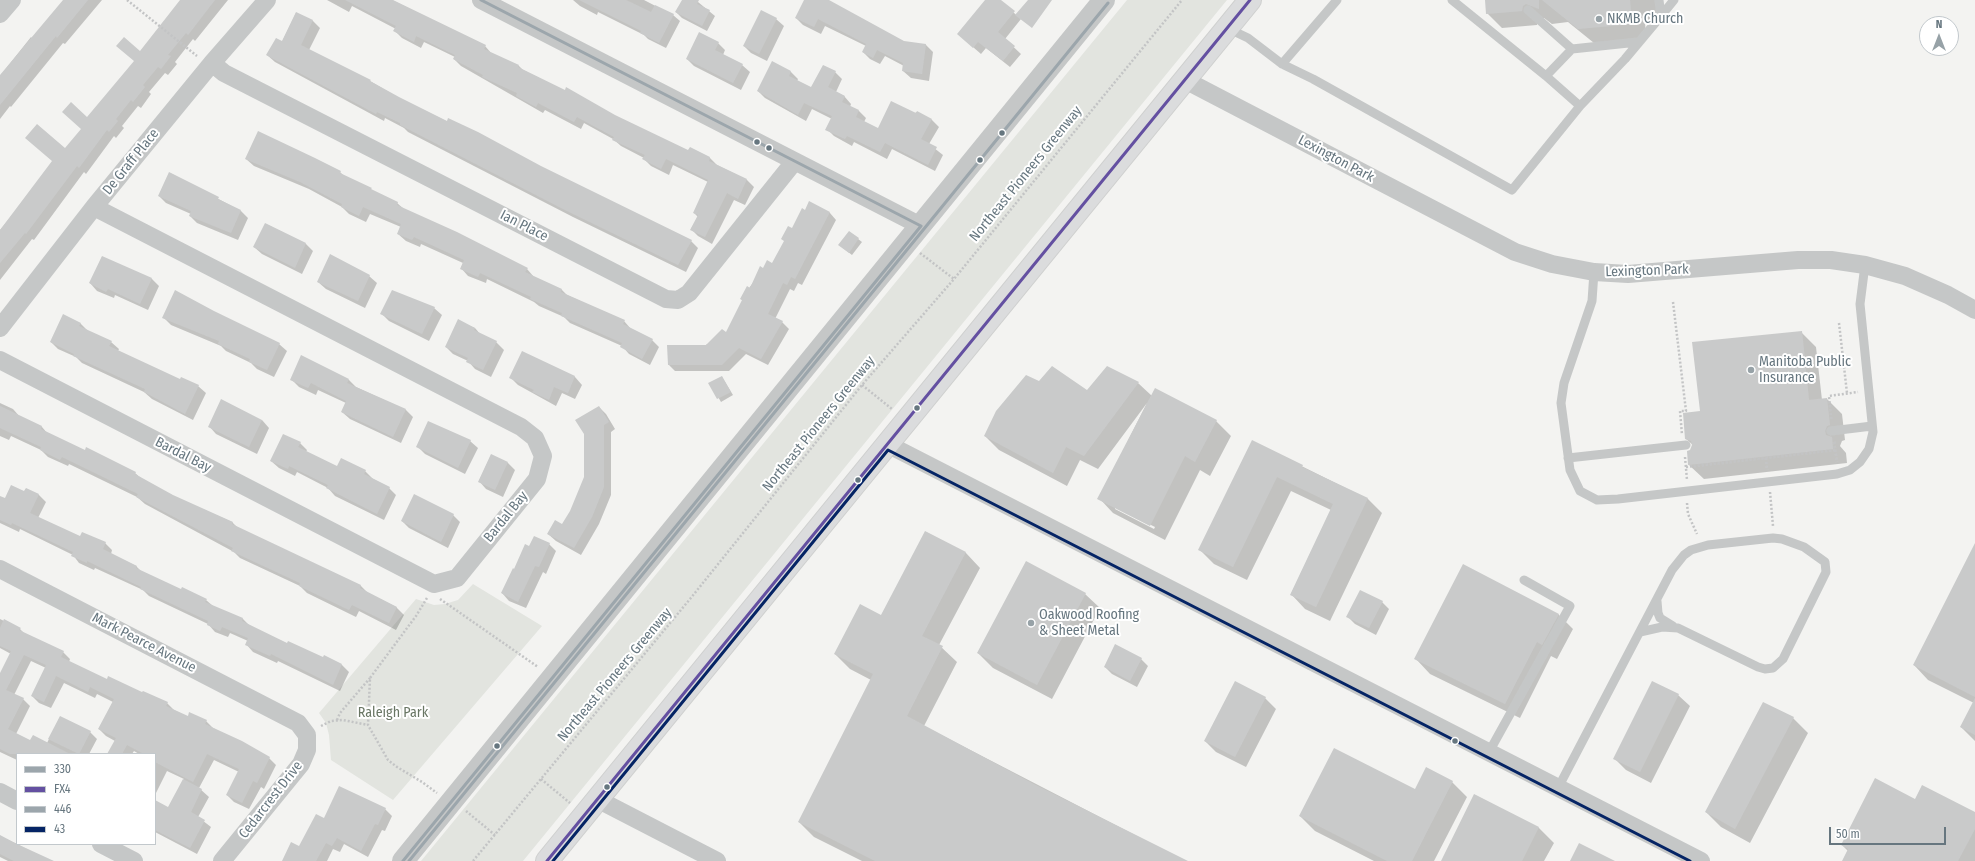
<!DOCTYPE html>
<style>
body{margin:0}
#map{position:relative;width:1975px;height:861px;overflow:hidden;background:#f3f3f1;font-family:"Fira Sans Condensed",sans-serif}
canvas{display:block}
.legend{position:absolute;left:16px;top:753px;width:140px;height:92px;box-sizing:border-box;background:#fff;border:1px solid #c2c8cc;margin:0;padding:5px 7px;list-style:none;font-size:12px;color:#66767f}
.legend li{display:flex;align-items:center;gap:8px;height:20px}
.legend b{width:20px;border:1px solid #c2c8cc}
.north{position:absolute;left:1919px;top:16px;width:40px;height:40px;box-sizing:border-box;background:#fff;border:1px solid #c2c8cc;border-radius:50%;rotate:0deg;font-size:11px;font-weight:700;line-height:16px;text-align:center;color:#66767f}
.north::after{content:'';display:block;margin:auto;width:14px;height:18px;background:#97a2a7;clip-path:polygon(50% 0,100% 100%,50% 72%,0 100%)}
.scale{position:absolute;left:1829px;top:827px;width:117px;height:18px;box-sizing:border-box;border:2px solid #66767f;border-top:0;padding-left:5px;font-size:12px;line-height:14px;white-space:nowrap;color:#66767f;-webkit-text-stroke:3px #fff;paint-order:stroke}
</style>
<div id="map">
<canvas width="1975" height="861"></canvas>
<ul class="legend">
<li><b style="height:5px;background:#9ca6ac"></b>330</li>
<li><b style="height:5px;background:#6450a1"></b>FX4</li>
<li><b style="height:5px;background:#9ca6ac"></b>446</li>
<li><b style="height:5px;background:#052465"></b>43</li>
</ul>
<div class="north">N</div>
<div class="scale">50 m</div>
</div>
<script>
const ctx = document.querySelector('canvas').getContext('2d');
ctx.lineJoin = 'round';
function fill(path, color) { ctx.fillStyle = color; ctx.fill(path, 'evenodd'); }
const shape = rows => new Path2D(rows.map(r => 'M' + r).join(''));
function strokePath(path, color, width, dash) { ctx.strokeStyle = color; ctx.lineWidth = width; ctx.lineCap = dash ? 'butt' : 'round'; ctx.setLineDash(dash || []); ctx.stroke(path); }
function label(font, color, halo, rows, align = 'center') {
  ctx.font = font + ' "Fira Sans Condensed",sans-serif'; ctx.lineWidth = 4; ctx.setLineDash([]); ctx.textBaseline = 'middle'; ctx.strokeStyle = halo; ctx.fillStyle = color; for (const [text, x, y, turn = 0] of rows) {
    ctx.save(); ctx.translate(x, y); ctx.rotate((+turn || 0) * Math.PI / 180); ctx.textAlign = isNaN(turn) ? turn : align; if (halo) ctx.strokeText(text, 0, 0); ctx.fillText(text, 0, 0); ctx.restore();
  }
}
const green = shape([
 [1127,0,1227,0,523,861,421,861],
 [473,584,542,626,393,800,331,760,329,735,326,723,319,713,416,599,434,605,445,604,458,600]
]);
const shadow = shape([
 [65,0,102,0,65,44,63,43,11,107,10,106,0,119,0,76,31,37,33,39],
 [181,0,228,0,195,41,193,39,175,62,177,64,168,75,165,73,149,92,151,94,141,108,138,106,122,126,124,128,116,138,114,136,86,174,84,172,34,240,32,239,0,280,0,230,82,129,87,118,135,61,140,52],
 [327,0,392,0,485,46,492,54,519,66,523,70,688,152,690,148,710,158,717,165,747,180,754,187,745,205,734,200,712,244,698,236,691,229,698,217,694,213,708,182,673,165,669,175,651,166,644,159,644,158,621,146,613,139,584,123,581,129,545,110,543,113,461,66,454,59,455,57,424,42,421,48,402,38,395,31,396,29,352,6,349,12],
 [573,0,644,0,673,15,680,21,666,48,648,39,644,35,598,12,597,15,580,6],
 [683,0,698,2,715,16,707,31,682,18,676,12],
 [805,0,824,0,903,42,926,45,933,52,929,81,911,78,903,71,904,66,885,56,880,64,870,59,863,52,866,46,825,26,821,34,803,25,796,18],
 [986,0,999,0,1021,19,1005,39,1021,54,1010,67,986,48,981,54,958,34],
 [1486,0,1659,0,1661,20,1645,21,1646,39,1594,43,1568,22,1552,24,1544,18,1538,20,1537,25,1502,28,1487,13],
 [296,13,313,21,320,28,309,50,370,81,399,98,691,241,698,248,686,272,573,217,408,132,404,128,385,118,384,121,275,62,267,55,282,42],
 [776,19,784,26,767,61,751,53,744,46],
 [718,43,725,50,723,55,742,65,750,72,741,90,694,66,687,59],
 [772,63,791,72,798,79,797,81,812,89,824,66,835,72,842,79,836,92,844,96,851,104,850,107,859,111,866,118,864,122,879,130,917,112,932,120,939,127,929,144,943,155,935,171,892,149,887,159,854,142,852,146,834,136,827,129,832,119,812,109,806,121,765,98,758,91],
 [246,159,340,172,344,176,397,203,404,209,527,269,534,277,562,290,567,295,624,321,631,329,652,340,659,347,650,365,629,354,622,346,570,323,564,317,539,306,534,302,487,279,486,283,468,276,461,268,463,263,421,244,420,247,406,241,398,234,401,227,370,214,366,222,349,214,342,207,309,189,254,166],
 [170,173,241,211,248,218,238,240,197,223,190,216,191,214,166,203,159,196],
 [810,203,830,213,836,220,802,285,798,283,794,291,790,289,775,319,782,322,789,329,768,365,746,354,729,371,675,371,669,365,726,334,743,301,741,299,763,269,773,264],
 [266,224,306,244,313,251,302,274,262,254,254,247],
 [849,232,862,242,852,255,843,248],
 [102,257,152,279,159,286,148,310,115,295,114,298,97,291,90,283],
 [369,276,377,283,365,308,326,289,318,282],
 [434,308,442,315,429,341,389,321,382,314],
 [213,312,279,344,287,351,274,377,257,369,251,363,226,351,221,346,171,325,163,317],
 [458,321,475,328,481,335,496,342,504,350,491,377,475,369,468,361,453,354,446,347],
 [80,323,88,331,111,342,119,349,118,351,180,381,198,386,206,393,193,420,152,399,144,392,82,363,76,357,58,349,51,342],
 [1801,332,1816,347,1822,400,1827,399,1842,414,1845,440,1842,441,1840,446,1846,453,1847,463,1704,479,1689,465,1693,445,1686,439,1701,412],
 [523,353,575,377,582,385,575,399,562,393,556,406,518,385,511,378],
 [722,377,733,395,721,402,710,383],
 [291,379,349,380,356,387,406,410,413,417,401,443,350,419,342,412,346,403,318,390,316,395,299,387],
 [1039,383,1087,391,1138,383,1152,396,1216,421,1231,436,1210,476,1200,470,1165,540,1113,513,1099,498,1147,403,1098,469,1080,460,1067,486,999,450,985,436],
 [1115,507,1155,527,1154,529,1115,509],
 [0,403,13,409,20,417,42,427,48,434,135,473,142,479,173,496,232,522,238,528,361,586,368,593,396,607,404,615,396,630,359,611,356,617,307,593,300,586,240,558,234,552,145,504,137,497,69,464,68,466,48,457,41,450,11,436,9,440,0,436],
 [599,407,606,414,615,429,611,432,611,495,599,524,581,555,556,541,548,534,562,525,571,511,585,478],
 [262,420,269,428,257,454,216,434,209,426],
 [470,441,478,448,465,474,425,454,417,446],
 [1253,442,1368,499,1382,513,1330,621,1305,609,1291,594,1331,510,1291,491,1247,580,1214,564,1200,550],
 [300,443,307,450,306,452,337,468,342,460,365,471,373,479,389,488,396,495,384,520,335,496,328,488,297,472,295,476,279,468,271,461],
 [491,455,508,463,515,470,503,497,486,489,479,481],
 [26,489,39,495,46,502,38,518,80,538,105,543,112,550,111,554,136,566,142,572,181,591,206,600,213,606,243,619,250,626,288,644,342,665,349,672,340,691,278,661,277,663,253,652,246,644,248,641,230,633,228,637,215,632,208,624,149,596,143,590,95,568,94,570,79,563,73,555,20,529,19,532,0,523,0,497,5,499,24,492],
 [453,515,460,522,448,548,409,528,402,521],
 [926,532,966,553,980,568,939,645,957,662,924,726,1185,861,862,861,814,837,799,822,871,680,850,669,835,654,881,616],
 [549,544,556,551,546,574,543,572,526,608,509,601,502,593,530,548],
 [1975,545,1975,741,1961,727,1974,703,1928,680,1914,665],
 [1085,594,1100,608,1052,699,993,668,978,653],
 [1382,602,1389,609,1376,635,1355,624,1348,617],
 [1558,614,1573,629,1557,659,1551,656,1520,718,1430,674,1416,659],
 [0,619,20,629,26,635,63,652,70,659,69,662,107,680,167,703,174,710,188,717,206,721,213,728,269,758,276,765,264,789,261,787,249,809,234,802,227,795,239,772,214,760,199,788,209,797,198,817,211,827,197,854,155,832,155,802,169,809,184,779,167,771,155,795,155,754,139,754,134,751,132,754,109,754,115,741,106,736,99,729,113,702,97,694,95,698,64,683,51,708,39,703,32,696,46,668,31,661,14,695,23,699,30,706,16,734,30,741,47,743,60,717,90,732,97,739,89,754,17,754,17,760,0,752,0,675,11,654,0,648],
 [1141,659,1148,666,1137,687,1112,674,1105,667],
 [1678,695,1690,706,1651,783,1626,770,1615,759],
 [1265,698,1276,709,1246,767,1216,752,1205,741],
 [1793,718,1808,733,1750,843,1721,827,1706,812],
 [1452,782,1467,797,1434,861,1374,861,1315,831,1300,816],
 [1475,795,1539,828,1554,843,1544,861,1442,861],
 [1915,800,1975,813,1975,861,1843,861,1848,851,1842,845],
 [385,809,392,816,385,831,382,830,368,857,344,844,340,852,333,849,327,861,283,861,300,848,325,819],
 [0,836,17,844,50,861,8,861,0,857]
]);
const building = shape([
 [63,0,88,0,57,38,56,36,0,105,0,75],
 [180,0,215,0,188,35,186,33,168,55,171,56,161,69,158,67,143,85,145,87,133,102,131,100,116,119,118,121,109,132,107,130,79,168,77,166,26,234,25,233,0,263,0,230,52,161,25,138,37,124,65,148,81,129,62,112,71,102,87,117,134,61,116,46,124,37,140,51],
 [345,0,393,0,486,45,484,49,519,65,518,67,565,90,566,87,615,115,688,150,690,147,710,157,709,161,747,179,738,199,727,193,705,237,690,230,698,215,693,213,708,180,666,159,661,169,642,159,645,155,612,140,614,137,577,117,574,122,538,103,536,107,516,96,517,93,482,77,483,75,453,59,455,55,416,36,414,42,393,31,396,26],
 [579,0,626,0,651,12,655,5,674,14,659,43,640,33,641,31],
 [682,0,699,0,697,4,710,10,702,26,675,12],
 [804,0,829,0,904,41,926,44,922,74,902,71,903,63,877,50,873,58,862,52,866,44,818,19,814,27,795,18],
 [985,0,1001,0,1015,11,998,32,1015,46,1003,61,978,42,973,48,957,34],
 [1028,0,1052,0,1032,28,1015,15],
 [1485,0,1539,0,1539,9,1526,4,1523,6,1522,11,1486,14],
 [1542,0,1630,0,1632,24,1578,29],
 [761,10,777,18,759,54,743,46],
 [296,12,313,20,301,45,371,80,370,81,399,97,447,121,448,118,478,132,541,166,692,240,678,265,565,210,400,125,400,123,377,112,376,114,266,55,276,38,282,41],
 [699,32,719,42,715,50,743,64,733,83,686,59],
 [772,61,791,71,789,76,811,87,823,65,836,71,828,87,845,96,842,102,859,110,856,117,878,128,891,101,916,113,917,111,932,119,921,139,937,147,928,165,885,143,880,152,847,136,845,139,825,130,832,116,804,103,798,115,757,91],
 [258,131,315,158,341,171,340,173,372,188,371,189,398,202,397,205,457,232,528,268,525,272,562,289,561,292,625,320,623,324,653,339,642,359,620,347,622,343,561,316,562,313,530,299,531,297,480,273,478,277,460,269,464,260,414,237,412,240,397,234,401,224,363,207,359,216,341,207,342,204,300,182,245,159],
 [169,172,219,197,218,199,241,210,231,233,189,216,191,211,158,196],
 [809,201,830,212,795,279,791,277,787,285,783,283,768,314,783,321,761,359,739,348,722,365,668,365,667,345,706,345,722,329,726,332,742,300,740,299,747,286,750,288,760,266,763,268,767,260,772,263,784,241,781,239,788,226,792,228,802,208,805,210],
 [265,223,306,243,295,268,253,247],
 [849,231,859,238,849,253,838,245],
 [330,254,370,275,358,301,317,282],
 [102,256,152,278,140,304,108,289,106,292,89,283],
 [175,290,214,311,280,343,267,370,249,362,250,359,218,344,219,341,162,318],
 [392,290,435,307,422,334,380,314],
 [63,314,81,323,79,326,112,341,109,346,180,379,181,377,199,385,185,414,144,392,145,389,73,356,74,354,50,342],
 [458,319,475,328,474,330,497,341,483,370,466,362,468,358,445,347],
 [1802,331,1809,400,1827,398,1830,425,1827,426,1825,431,1826,435,1832,437,1833,449,1688,465,1687,451,1690,450,1692,445,1691,441,1685,439,1683,413,1700,411,1692,342],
 [522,351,575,376,568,393,554,387,549,400,532,392,534,390,509,378],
 [301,355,349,379,347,383,406,409,393,437,341,412,346,401,311,383,308,388,290,380],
 [1052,366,1087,390,1107,366,1139,382,1084,456,1066,447,1053,473,984,436,996,411,1026,375,1039,381],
 [722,376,731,392,717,399,708,383],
 [1155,388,1217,420,1195,462,1185,456,1150,526,1097,499],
 [221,399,262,420,249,447,208,427],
 [0,406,42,426,41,429,85,450,86,447,136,472,135,474,173,495,233,522,232,524,361,585,360,588,397,607,389,623,352,605,349,610,299,586,300,583,231,551,233,548,136,497,138,494,62,457,60,460,40,450,41,447,0,428],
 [599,406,609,422,604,425,604,487,592,517,574,548,547,534,555,520,562,524,570,511,584,477,584,434,575,420],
 [428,421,471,440,458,468,416,447],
 [283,434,301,442,298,447,337,466,341,458,366,470,364,474,390,487,377,514,326,488,328,485,289,466,288,469,270,461],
 [1252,440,1303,465,1302,467,1368,498,1316,607,1290,595,1333,504,1277,477,1233,567,1198,550],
 [491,454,508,462,495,490,478,482],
 [11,485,24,491,26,488,39,494,30,513,80,536,82,532,106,542,103,549,137,566,136,568,181,589,182,587,207,599,205,602,243,618,242,621,287,643,288,641,323,657,324,655,342,664,333,685,271,654,270,656,245,645,248,638,222,627,220,631,207,625,208,621,140,589,141,587,87,561,87,563,71,556,73,552,12,523,11,525,0,520,0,496,5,498],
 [414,494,454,514,441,542,401,521],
 [925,531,966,552,922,636,943,646,907,716,1032,783,1188,861,875,861,798,822,873,674,834,654,860,604,881,615],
 [534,536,550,543,539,567,535,566,518,602,501,593,513,568,514,569,525,544,529,546],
 [1975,543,1975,697,1913,665],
 [1026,561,1086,593,1037,685,977,653],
 [1463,564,1559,614,1542,645,1537,642,1505,704,1414,659],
 [1360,590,1383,601,1369,628,1346,617],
 [4,619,21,628,19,630,64,651,61,657,107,679,108,676,142,692,143,691,168,702,166,706,188,716,189,712,207,720,205,724,242,741,270,757,257,783,253,781,242,803,226,795,239,769,207,754,193,782,155,762,155,754,144,754,127,745,122,754,107,754,116,738,98,729,114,699,90,687,88,692,56,676,44,702,31,696,46,665,24,655,6,690,24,698,8,729,30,740,33,735,70,754,10,754,0,749,0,673,11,651,0,646,0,628],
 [1115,644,1142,658,1130,681,1104,667],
 [1235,681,1266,697,1235,757,1204,741],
 [1652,681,1679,694,1640,772,1613,759],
 [1975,698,1975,735,1960,727],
 [1763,702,1794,717,1735,829,1705,812],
 [60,716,91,731,79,754,48,739],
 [1334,748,1415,789,1426,767,1453,781,1412,861,1387,861,1299,816],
 [1875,778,1915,799,1922,785,1975,812,1975,829,1958,861,1842,861,1848,849,1841,845],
 [183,779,202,789,191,812,205,820,190,848,155,830,155,800,168,807],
 [339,786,386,808,378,825,375,824,361,851,337,838,332,846,326,843,316,861,282,861,291,842,299,846,316,814,324,818],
 [1474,794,1539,827,1522,861,1441,861],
 [0,835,17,844,54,861,14,861,0,854],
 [1579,843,1615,861,1570,861]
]);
const path = shape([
 [127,0,197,56],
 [920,253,954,279],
 [1673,302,1686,411,1680,411,1682,435],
 [1839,323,1847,393],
 [862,385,892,409],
 [1831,419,1829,396,1858,392],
 [1834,442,1837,462],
 [1685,457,1687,480],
 [1766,458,1767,470],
 [1686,467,1835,450],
 [1770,492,1773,526],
 [1687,503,1688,514,1697,534],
 [427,598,416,616,370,678,368,725,388,760,397,767,422,782,437,793],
 [440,599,538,667],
 [337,720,340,713,370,678],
 [321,726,331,721,343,720,368,725],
 [541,779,570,803],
 [466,811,495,835],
 [473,861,690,599,862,385,954,279,1182,0]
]);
const service = shape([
 [1528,10,1572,49],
 [1661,16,1674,0],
 [1227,28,1248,38,1282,64,1313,79,1512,190,1580,106,1546,76,1452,0],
 [1282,64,1337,0],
 [1546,76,1572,49,1638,42],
 [1580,106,1625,59,1661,16,1659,0],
 [1594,272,1592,301,1564,383,1561,403,1570,470,1580,491,1597,500,1618,499,1837,474,1850,470,1860,462,1869,449,1873,432,1860,304,1865,265],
 [1831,431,1872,426],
 [1568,458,1686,445],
 [1657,601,1658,613,1660,618,1673,626],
 [1489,752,1570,606,1524,580],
 [1558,788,1672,570,1684,555,1691,550,1708,545,1773,538,1782,539,1804,547,1825,562,1826,572,1783,659,1773,668,1765,669,1758,667,1678,628,1662,627,1640,632]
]);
const minor = shape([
 [481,0,921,226],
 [0,14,12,0],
 [212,63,224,73,666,299,678,300,689,293,794,162],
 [1185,80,1515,252,1552,264,1594,272,1628,274,1798,260,1831,260,1865,265,1905,276,1948,295,1975,310],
 [0,328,94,207,212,63,267,0],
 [0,360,434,584,457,578,537,479,543,456,535,438,521,427,94,207],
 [887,444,1701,861],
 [0,569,298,723,307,735,307,750,301,764,222,861],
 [0,792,17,801],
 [597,799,717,861],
 [101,844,134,861]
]);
const tertiary = shape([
 [403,861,1104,0]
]);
const secondary = shape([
 [547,861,1250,0]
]);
const bus1 = shape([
 [481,0,921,226],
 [403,861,921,226]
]);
const bus2 = shape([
 [547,861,1250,0]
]);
const bus3 = shape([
 [409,861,1108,3]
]);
const bus4 = shape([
 [553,861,888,450,1690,861]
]);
const markers = [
 [1599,19,4,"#97a2a7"],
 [1002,133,3.5,"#66767f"],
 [757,142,3.5,"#66767f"],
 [769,148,3.5,"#66767f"],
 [980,160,3.5,"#66767f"],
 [1751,370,4,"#97a2a7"],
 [917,408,3.5,"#66767f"],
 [858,480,3.5,"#66767f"],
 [1031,623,4,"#97a2a7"],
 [1455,741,3.5,"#66767f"],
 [497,746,3.5,"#66767f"],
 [607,787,3.5,"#66767f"]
];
const poiNames = [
 ["NKMB Church",1607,19],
 ["Manitoba Public",1759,362],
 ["Insurance",1759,378],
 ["Oakwood Roofing",1039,615],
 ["& Sheet Metal",1039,631]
];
const streetNames = [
 ["Lexington Park",1336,159,28],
 ["De Graff Place",131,162,-51],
 ["Northeast Pioneers Greenway",1026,174,-51],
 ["Ian Place",524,226,27],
 ["Lexington Park",1647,271,-2],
 ["Northeast Pioneers Greenway",819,424,-51],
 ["Bardal Bay",183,455,27],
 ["Bardal Bay",506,517,-51],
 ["Mark Pearce Avenue",144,643,27],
 ["Northeast Pioneers Greenway",615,675,-50],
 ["Cedarcrest Drive",271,800,-52]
];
const parkNames = [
 ["Raleigh Park",393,713]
];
fill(green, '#e2e4df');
fill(shadow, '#0003');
fill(building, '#c9caca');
strokePath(secondary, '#cfd0cf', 24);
strokePath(path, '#c3c4c5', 2.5, [2, 2]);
strokePath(service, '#c5c7c7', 9);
strokePath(minor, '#c5c7c7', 18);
strokePath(tertiary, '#c5c7c7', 22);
strokePath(secondary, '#dbdcdd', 22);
strokePath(bus1, '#9ca6ac', 3);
strokePath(bus2, '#6450a1', 3);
strokePath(bus3, '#9ca6ac', 3);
strokePath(bus4, '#052465', 3);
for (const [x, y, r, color] of markers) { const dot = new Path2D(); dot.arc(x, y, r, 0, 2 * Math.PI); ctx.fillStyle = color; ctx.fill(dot); strokePath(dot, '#fff', 1.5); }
label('14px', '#66767f', '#fff', poiNames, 'left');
label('14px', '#66767f', '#fff', streetNames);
label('14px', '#697664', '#fff', parkNames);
</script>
